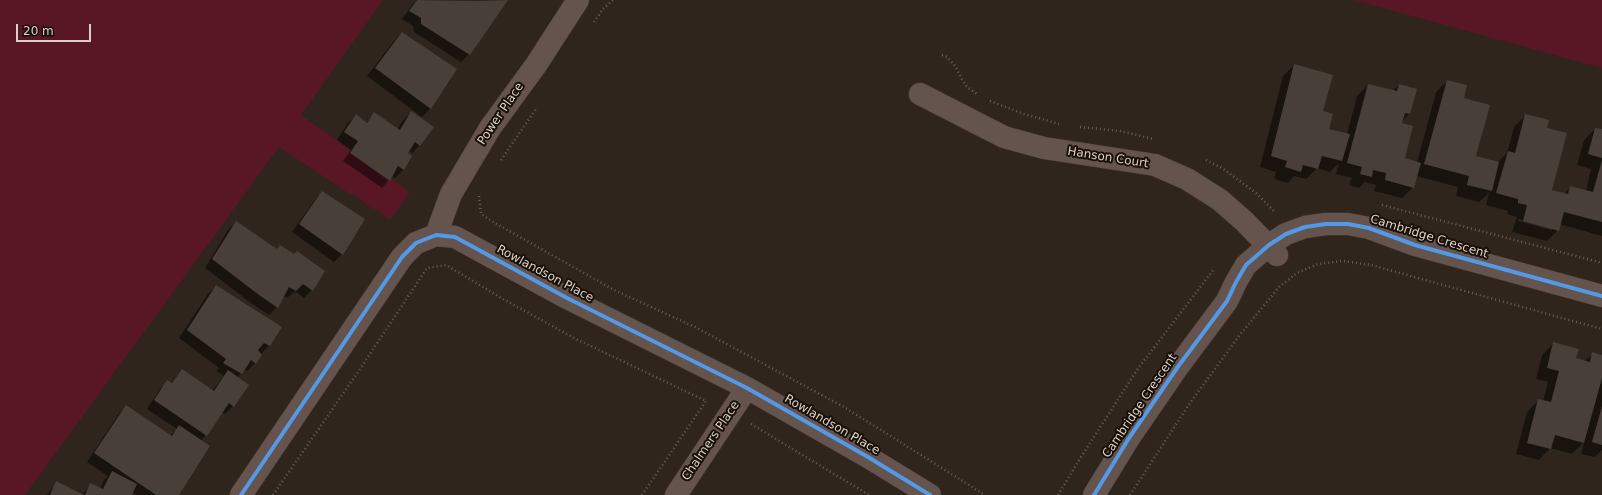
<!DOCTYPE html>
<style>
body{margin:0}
#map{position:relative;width:1602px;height:495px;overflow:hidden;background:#2f251c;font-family:"DejaVu Sans",sans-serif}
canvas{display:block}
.scale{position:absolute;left:16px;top:24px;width:75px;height:18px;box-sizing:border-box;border:2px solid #dcd0c6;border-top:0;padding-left:5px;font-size:12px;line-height:14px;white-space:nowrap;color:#dcd0c6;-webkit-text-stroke:3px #181009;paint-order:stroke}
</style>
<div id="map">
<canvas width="1602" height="495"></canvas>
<div class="scale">20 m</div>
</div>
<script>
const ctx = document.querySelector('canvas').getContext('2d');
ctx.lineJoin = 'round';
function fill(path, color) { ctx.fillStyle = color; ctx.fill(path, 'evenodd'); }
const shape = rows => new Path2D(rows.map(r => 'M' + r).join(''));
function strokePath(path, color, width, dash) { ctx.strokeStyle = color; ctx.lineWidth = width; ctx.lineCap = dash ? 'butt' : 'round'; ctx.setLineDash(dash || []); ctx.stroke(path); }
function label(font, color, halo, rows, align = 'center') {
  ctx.font = font + ' "DejaVu Sans",sans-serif'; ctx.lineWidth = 4; ctx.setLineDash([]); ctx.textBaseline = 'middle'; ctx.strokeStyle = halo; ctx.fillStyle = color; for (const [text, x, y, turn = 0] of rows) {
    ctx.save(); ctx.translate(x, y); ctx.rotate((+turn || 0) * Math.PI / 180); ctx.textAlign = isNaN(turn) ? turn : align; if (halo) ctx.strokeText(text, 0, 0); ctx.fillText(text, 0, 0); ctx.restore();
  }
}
const green = shape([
 [0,0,383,0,301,115,410,192,390,220,380,211,371,208,356,196,347,192,279,147,25,495,0,495],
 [1354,0,1602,0,1602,68]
]);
const shadow = shape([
 [416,0,473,1,507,0,469,54,461,62,414,32,413,26,402,19],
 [402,33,456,70,430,109,422,117,367,76,394,41],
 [1294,65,1322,112,1328,129,1347,134,1357,96,1368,85,1392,91,1399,85,1416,89,1409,114,1402,121,1403,159,1417,163,1436,92,1447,81,1463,99,1475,156,1498,162,1507,153,1514,127,1526,115,1546,128,1551,190,1564,194,1571,187,1586,191,1591,169,1577,165,1584,140,1595,129,1602,130,1602,236,1559,224,1558,230,1547,241,1512,232,1517,217,1507,214,1508,211,1486,205,1489,193,1479,202,1456,196,1458,187,1416,176,1413,187,1402,198,1374,191,1376,185,1365,182,1359,188,1349,185,1352,178,1336,174,1339,163,1330,172,1317,168,1306,179,1294,176,1288,183,1274,179,1276,172,1260,167,1283,76],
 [1519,219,1552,228,1552,230,1518,221],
 [411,112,420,145,412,153,408,150,406,153,411,156,403,170,395,178,392,176,382,188,343,161,351,150,337,140,348,123,356,115,366,123,374,113,397,130,403,120],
 [323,192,364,219,342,254,334,262,292,232,315,200],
 [236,222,312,290,304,298,295,291,287,298,283,296,277,307,269,315,251,303,205,268,228,230],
 [216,286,281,327,269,346,260,355,255,363,247,371,244,369,237,378,233,406,225,414,222,412,201,441,178,495,137,495,132,492,131,495,47,495,57,483,82,495,91,484,100,489,104,480,108,476,87,462,118,415,126,407,170,436,177,429,147,409,160,389,168,381,171,383,182,370,212,391,224,376,216,371,219,368,179,338,208,294],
 [1554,343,1575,359,1585,361,1593,354,1602,356,1602,450,1595,457,1581,454,1584,442,1572,454,1550,448,1539,460,1516,454,1527,412,1539,400,1543,401,1548,382,1536,379,1542,355]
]);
const building = shape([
 [417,0,475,1,508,0,470,55,421,24,421,18,409,11],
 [402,32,457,69,431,109,375,68],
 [1294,64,1333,75,1323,111,1333,114,1329,129,1350,134,1342,161,1322,156,1318,169,1303,165,1301,172,1285,167,1287,161,1271,156],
 [1447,80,1467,85,1464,98,1490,105,1476,156,1499,162,1492,191,1467,185,1469,176,1424,164],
 [1368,84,1397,91,1399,84,1417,89,1410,114,1405,113,1402,123,1413,126,1405,158,1421,163,1414,188,1385,180,1386,173,1373,170,1372,177,1360,174,1362,167,1347,163],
 [411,111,434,127,420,146,415,142,408,153,412,156,404,170,398,166,390,181,350,153,358,141,344,132,356,114,367,123,374,112,400,130],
 [1525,114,1549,120,1547,128,1567,133,1552,190,1568,194,1570,186,1593,192,1602,160,1602,222,1564,212,1559,231,1523,221,1527,205,1518,203,1518,199,1496,193,1508,151,1515,153],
 [1595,128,1602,129,1602,158,1588,154],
 [322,191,365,219,343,255,299,224],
 [236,221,277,249,280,245,294,254,297,251,325,271,313,291,303,284,296,291,289,287,278,308,259,295,212,259],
 [216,285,282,327,270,346,264,343,258,350,262,355,256,364,251,360,242,374,223,363,226,359,187,330],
 [1553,342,1579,349,1576,358,1590,362,1592,352,1602,355,1602,378,1584,443,1555,435,1551,449,1527,443,1538,399,1551,402,1559,371,1547,368],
 [182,369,214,391,228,370,249,385,234,407,229,403,207,436,154,400,167,380,172,383],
 [126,405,172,436,179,425,210,446,179,495,156,495,94,453],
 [1602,406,1602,445,1592,442],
 [112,471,137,484,132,495,85,495,90,483,103,489],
 [56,481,84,495,50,495]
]);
const path = shape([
 [594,22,603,9,613,0],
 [942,55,947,57,956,67,961,78,967,87,977,94],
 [990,101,1024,114,1059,124],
 [1080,127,1120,131,1153,139],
 [501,160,536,109],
 [1206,160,1222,168,1256,193,1275,212],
 [479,196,481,214,495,223,616,291,695,327,844,407,985,495],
 [1382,205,1602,263],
 [751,424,869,495],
 [273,495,358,372,427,268,446,265,503,299,576,339,706,401],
 [642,495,706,401],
 [1058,495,1081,457,1137,370,1214,269],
 [1130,495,1190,403,1239,336,1279,287,1297,273,1318,264,1343,261,1371,265,1602,329]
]);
const minor = shape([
 [920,94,1004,137,1044,148,1155,165,1187,179,1220,200,1245,222,1277,255],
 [436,235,451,194,490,128,536,65,578,0],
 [241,495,402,257,416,243,436,235,455,237,567,298,747,388,868,457,930,495],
 [676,495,747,388],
 [1094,495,1129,438,1177,368,1227,301,1236,282,1246,265,1269,245,1286,234,1305,227,1326,224,1348,224,1369,228,1415,245,1602,296]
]);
const cycleway = shape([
 [241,495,402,257,416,243,436,235,455,237,567,298,747,388,868,457,930,495],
 [1094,495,1129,438,1177,368,1227,301,1236,282,1246,265,1269,245,1286,234,1305,227,1326,224,1348,224,1369,228,1415,245,1602,296]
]);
const streetNames = [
 ["Power Place",501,114,-56],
 ["Hanson Court",1108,158,9],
 ["Cambridge Crescent",1429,237,17],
 ["Rowlandson Place",545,274,28],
 ["Cambridge Crescent",1140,406,-56],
 ["Rowlandson Place",832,425,30],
 ["Chalmers Place",711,441,-56]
];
fill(green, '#591726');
fill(shadow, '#0007');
fill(building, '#484038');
strokePath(minor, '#494039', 23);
strokePath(path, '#6c5f59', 2.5, [1, 3]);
strokePath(minor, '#65534d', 22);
strokePath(cycleway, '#5399e6', 4);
label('12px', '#dcd0c6', '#181009', streetNames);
</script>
